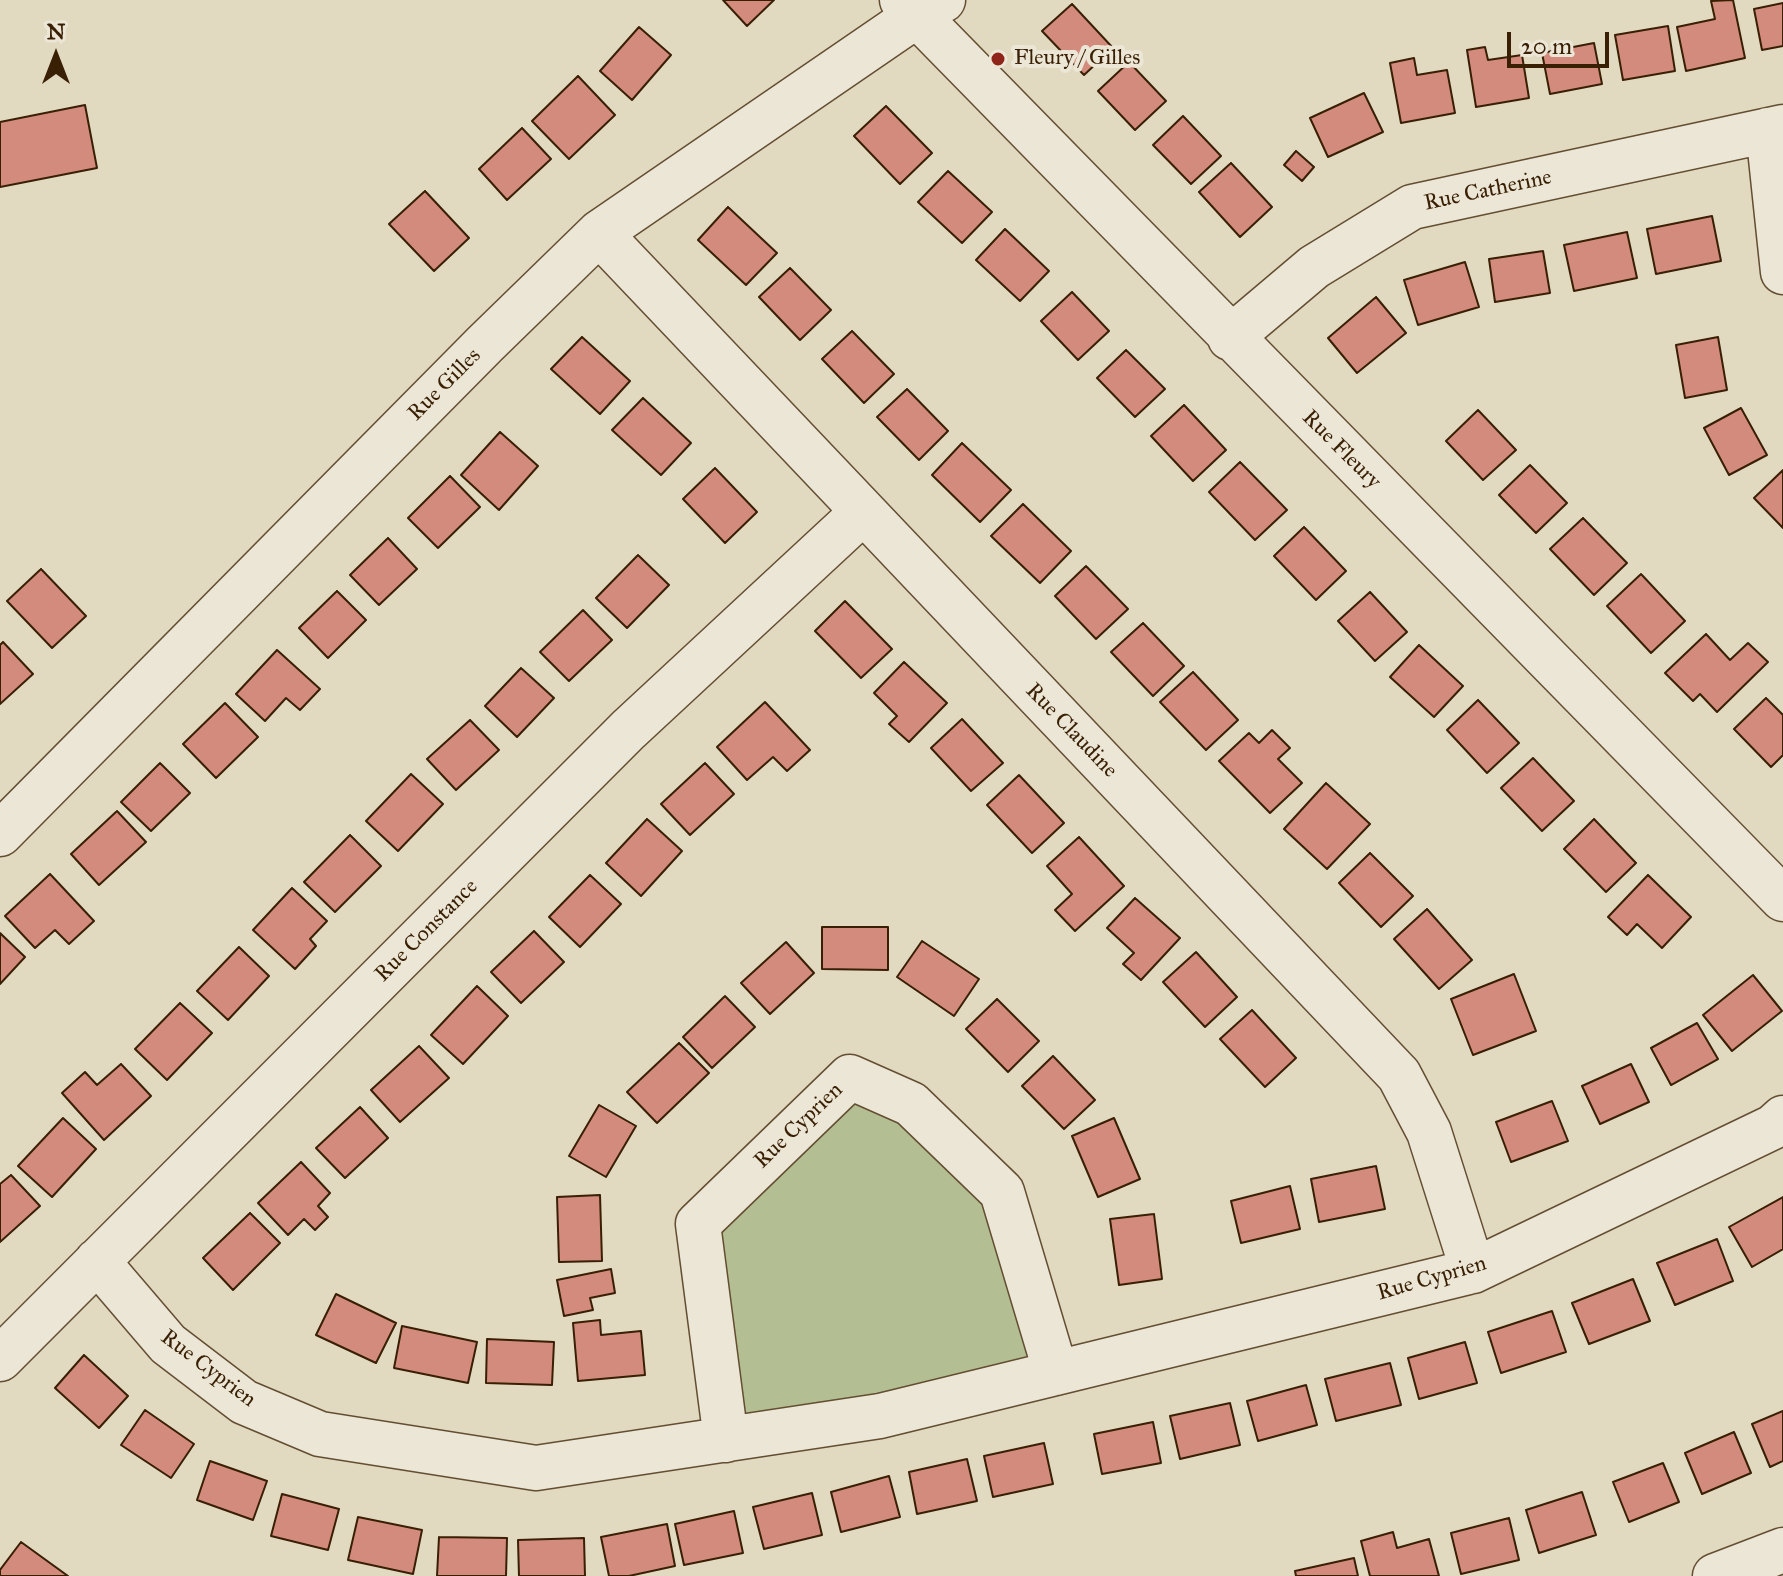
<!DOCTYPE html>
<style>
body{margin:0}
#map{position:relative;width:1783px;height:1576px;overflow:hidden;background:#e1d9c0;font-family:"IM FELL Great Primer",serif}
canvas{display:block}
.north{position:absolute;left:16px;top:16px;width:80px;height:80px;-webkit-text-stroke:6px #ece6d6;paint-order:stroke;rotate:0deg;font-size:22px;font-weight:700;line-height:32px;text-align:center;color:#391f03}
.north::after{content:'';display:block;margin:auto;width:28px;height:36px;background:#391f03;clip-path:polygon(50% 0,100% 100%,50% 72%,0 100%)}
.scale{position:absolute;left:1507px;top:32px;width:102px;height:36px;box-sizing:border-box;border:4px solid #391f03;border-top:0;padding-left:10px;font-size:24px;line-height:28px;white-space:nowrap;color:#391f03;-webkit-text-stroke:6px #ece6d6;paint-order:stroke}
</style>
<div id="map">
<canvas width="1783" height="1576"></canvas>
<div class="north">N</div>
<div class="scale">20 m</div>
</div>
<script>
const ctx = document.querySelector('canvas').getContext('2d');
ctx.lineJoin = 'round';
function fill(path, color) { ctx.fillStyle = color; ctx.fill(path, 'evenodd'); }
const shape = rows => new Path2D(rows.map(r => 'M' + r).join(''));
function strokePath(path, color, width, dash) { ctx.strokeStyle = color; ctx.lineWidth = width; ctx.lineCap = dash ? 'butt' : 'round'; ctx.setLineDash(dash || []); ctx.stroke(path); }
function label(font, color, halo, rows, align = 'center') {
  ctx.font = font + ' "IM FELL Great Primer",serif'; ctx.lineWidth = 8; ctx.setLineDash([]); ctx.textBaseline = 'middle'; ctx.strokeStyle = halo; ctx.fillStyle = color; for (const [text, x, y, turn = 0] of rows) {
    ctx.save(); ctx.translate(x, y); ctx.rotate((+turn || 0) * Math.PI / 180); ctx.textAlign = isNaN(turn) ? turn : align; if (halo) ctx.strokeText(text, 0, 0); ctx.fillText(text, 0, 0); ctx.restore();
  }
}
const green = shape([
 [850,1077,1002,1192,1056,1373,726,1440,698,1224]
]);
const building = shape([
 [723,0,774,0,747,26,723,0],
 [1733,0,1745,58,1686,71,1677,27,1715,19,1711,1,1733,0],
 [1783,3,1783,46,1762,50,1754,9,1783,3],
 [1072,4,1113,48,1084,75,1042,31,1072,4],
 [1668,26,1675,71,1623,80,1615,35,1668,26],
 [639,27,671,55,632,100,600,71,639,27],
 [1594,43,1602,84,1550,94,1542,53,1594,43],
 [1485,47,1488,60,1522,55,1529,98,1476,107,1467,50,1485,47],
 [1414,58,1417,75,1447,70,1455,113,1401,123,1390,63,1414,58],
 [1129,62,1166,101,1135,130,1098,91,1129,62],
 [578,76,615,115,569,159,532,121,578,76],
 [1364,93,1383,132,1328,157,1310,118,1364,93],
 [85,105,97,168,0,187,0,122,85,105],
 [886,106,932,153,900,184,854,136,886,106],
 [1183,116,1221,156,1191,184,1153,145,1183,116],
 [522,128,551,159,507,200,479,169,522,128],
 [1296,151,1314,167,1302,181,1284,165,1296,151],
 [1231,163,1272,207,1240,237,1199,192,1231,163],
 [948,171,992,212,962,243,918,202,948,171],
 [425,191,469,238,434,271,389,224,425,191],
 [728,207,777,253,746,285,698,240,728,207],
 [1712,216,1721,261,1656,274,1647,229,1712,216],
 [1005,229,1049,271,1020,301,976,260,1005,229],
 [1627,232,1637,278,1574,291,1564,245,1627,232],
 [1543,251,1550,293,1495,302,1489,259,1543,251],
 [1465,262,1479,307,1418,325,1404,280,1465,262],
 [790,268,831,310,800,340,759,297,790,268],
 [1072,292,1109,331,1078,360,1041,321,1072,292],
 [1376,297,1406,333,1357,373,1328,338,1376,297],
 [852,331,894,374,864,403,822,359,852,331],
 [582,337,630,381,600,414,551,369,582,337],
 [1718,337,1727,390,1685,398,1676,345,1718,337],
 [1126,350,1165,389,1135,417,1097,378,1126,350],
 [907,389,948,431,919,460,877,417,907,389],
 [643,398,691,443,661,475,612,430,643,398],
 [1184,405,1226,450,1193,481,1151,436,1184,405],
 [1741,408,1767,455,1729,475,1704,428,1741,408],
 [1478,410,1516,450,1483,480,1446,441,1478,410],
 [500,432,538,466,499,510,461,475,500,432],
 [962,443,1011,490,980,522,932,475,962,443],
 [1240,462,1287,510,1255,540,1209,492,1240,462],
 [1530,465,1567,503,1536,533,1499,495,1530,465],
 [715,468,757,512,725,543,683,499,715,468],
 [1783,470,1783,528,1754,498,1783,470],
 [450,476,480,507,438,548,408,518,450,476],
 [1023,504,1071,551,1040,583,991,536,1023,504],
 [1583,518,1627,563,1594,595,1550,549,1583,518],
 [1304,527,1346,571,1316,600,1274,556,1304,527],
 [388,538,417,569,379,605,350,575,388,538],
 [638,555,669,585,627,628,596,598,638,555],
 [1086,566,1128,609,1096,639,1055,596,1086,566],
 [41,569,86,616,52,648,7,601,41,569],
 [1641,574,1685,621,1651,653,1607,606,1641,574],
 [337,591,366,620,328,658,299,628,337,591],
 [1370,592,1407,632,1375,661,1338,621,1370,592],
 [845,601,892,649,861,678,815,631,845,601],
 [583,610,612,640,569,681,540,652,583,610],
 [1143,623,1184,666,1153,696,1111,652,1143,623],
 [1706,634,1730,660,1748,643,1768,662,1717,712,1700,694,1693,701,1665,673,1706,634],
 [3,642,33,674,0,704,0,645,3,642],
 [1419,645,1463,686,1434,717,1390,677,1419,645],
 [277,650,320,689,300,710,286,698,265,721,236,694,277,650],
 [904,662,947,703,909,742,889,724,897,716,874,693,904,662],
 [521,668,554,698,517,737,485,706,521,668],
 [1193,672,1238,720,1206,750,1160,702,1193,672],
 [1766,698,1783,715,1783,755,1771,767,1734,729,1766,698],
 [1478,700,1519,743,1487,773,1447,730,1478,700],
 [765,702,810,750,787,771,773,757,747,780,717,747,765,702],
 [225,703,258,737,216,778,183,744,225,703],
 [962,719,1003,763,971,791,931,748,962,719],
 [470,720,499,750,456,790,427,759,470,720],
 [1272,730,1290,748,1278,759,1302,783,1270,813,1219,761,1249,733,1259,743,1272,730],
 [1533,758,1574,801,1542,831,1501,788,1533,758],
 [160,763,190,793,151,831,121,802,160,763],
 [705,763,734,794,690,835,661,804,705,763],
 [411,774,443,804,398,851,366,821,411,774],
 [1019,775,1064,823,1032,853,987,805,1019,775],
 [1326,783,1370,824,1327,869,1284,829,1326,783],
 [117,811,146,842,99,885,71,854,117,811],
 [647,819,682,851,641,896,606,863,647,819],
 [1594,819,1636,863,1606,892,1564,849,1594,819],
 [350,835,381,866,335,912,304,882,350,835],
 [1079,837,1124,886,1075,931,1055,910,1072,894,1047,866,1079,837],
 [1370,853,1413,896,1381,927,1339,883,1370,853],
 [50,874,94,921,69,944,55,930,35,948,5,916,50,874],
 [590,875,621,904,580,947,549,917,590,875],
 [1648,875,1691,917,1662,948,1637,924,1627,935,1608,917,1648,875],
 [292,888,327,921,310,939,316,946,295,969,253,930,292,888],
 [1135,898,1180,938,1141,980,1123,964,1134,953,1107,928,1135,898],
 [1427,909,1472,960,1439,989,1394,939,1427,909],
 [822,927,888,927,888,970,822,969,822,927],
 [534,931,564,962,521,1003,491,972,534,931],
 [0,933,25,957,0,984,0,933],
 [922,941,979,979,954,1016,897,977,922,941],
 [786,942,814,973,770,1014,741,983,786,942],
 [239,947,269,976,228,1020,197,991,239,947],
 [1196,952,1237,997,1205,1027,1163,982,1196,952],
 [1514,974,1536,1031,1473,1055,1451,999,1514,974],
 [1753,975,1782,1011,1732,1051,1703,1015,1753,975],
 [477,986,508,1016,463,1064,431,1035,477,986],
 [725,996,755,1027,712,1068,683,1037,725,996],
 [997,999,1039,1041,1008,1072,966,1029,997,999],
 [180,1003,212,1033,167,1080,135,1049,180,1003],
 [1252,1010,1296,1058,1265,1087,1220,1039,1252,1010],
 [1697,1023,1718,1059,1671,1085,1651,1048,1697,1023],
 [679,1043,709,1073,657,1123,627,1092,679,1043],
 [419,1046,449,1078,400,1122,371,1090,419,1046],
 [1053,1056,1095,1100,1064,1129,1022,1086,1053,1056],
 [121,1064,151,1096,104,1140,62,1093,85,1072,97,1085,121,1064],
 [1631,1064,1649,1102,1600,1124,1582,1086,1631,1064],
 [1552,1101,1568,1141,1511,1162,1496,1122,1552,1101],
 [599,1105,636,1126,606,1177,569,1156,599,1105],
 [360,1107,388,1138,345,1178,316,1148,360,1107],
 [63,1118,96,1149,52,1197,18,1166,63,1118],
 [1114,1118,1140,1179,1098,1197,1072,1136,1114,1118],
 [301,1162,330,1193,318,1206,328,1217,315,1230,304,1219,288,1235,258,1203,301,1162],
 [1376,1166,1385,1209,1319,1222,1311,1179,1376,1166],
 [11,1175,40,1206,0,1242,0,1184,11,1175],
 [1290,1186,1300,1229,1241,1243,1231,1201,1290,1186],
 [600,1195,602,1261,559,1262,557,1197,600,1195],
 [1783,1197,1783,1249,1752,1267,1729,1227,1783,1197],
 [250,1213,280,1243,233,1290,203,1258,250,1213],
 [1154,1214,1162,1279,1119,1285,1110,1219,1154,1214],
 [1717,1239,1733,1281,1675,1305,1657,1263,1717,1239],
 [611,1269,615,1293,590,1298,593,1310,564,1316,557,1280,611,1269],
 [1633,1279,1650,1321,1589,1344,1572,1303,1633,1279],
 [336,1294,396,1323,376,1363,316,1335,336,1294],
 [1552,1311,1566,1352,1501,1373,1488,1332,1552,1311],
 [600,1320,601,1335,641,1331,645,1375,578,1381,573,1323,600,1320],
 [402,1326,477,1342,468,1383,394,1368,402,1326],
 [487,1339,554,1342,552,1385,486,1383,487,1339],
 [1465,1342,1477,1383,1419,1399,1408,1358,1465,1342],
 [84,1355,128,1396,99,1428,55,1388,84,1355],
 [1390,1363,1401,1405,1336,1421,1325,1379,1390,1363],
 [1306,1385,1317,1425,1258,1441,1247,1401,1306,1385],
 [1230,1403,1240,1445,1180,1459,1170,1416,1230,1403],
 [145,1410,194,1444,171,1478,121,1445,145,1410],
 [1783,1411,1783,1461,1770,1467,1752,1424,1783,1411],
 [1153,1422,1161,1463,1102,1474,1094,1434,1153,1422],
 [1734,1432,1751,1473,1702,1494,1685,1453,1734,1432],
 [1044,1443,1053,1484,993,1497,984,1456,1044,1443],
 [967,1459,977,1501,917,1514,909,1472,967,1459],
 [210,1461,267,1481,253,1520,197,1500,210,1461],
 [1663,1463,1679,1502,1629,1522,1613,1482,1663,1463],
 [889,1476,900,1517,841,1532,831,1492,889,1476],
 [1582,1492,1596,1535,1539,1553,1526,1510,1582,1492],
 [812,1493,822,1535,764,1549,753,1507,812,1493],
 [282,1494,339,1509,328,1550,271,1536,282,1494],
 [734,1511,743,1553,684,1565,675,1524,734,1511],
 [358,1517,422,1530,413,1574,348,1560,358,1517],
 [1509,1518,1519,1560,1461,1574,1451,1533,1509,1518],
 [667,1524,675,1566,629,1576,609,1576,601,1537,667,1524],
 [1393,1532,1397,1548,1429,1539,1439,1576,1370,1576,1361,1541,1393,1532],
 [439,1537,507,1538,506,1576,437,1576,439,1537],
 [584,1538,585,1576,519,1576,518,1540,584,1538],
 [21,1542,68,1576,0,1576,0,1570,21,1542],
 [1354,1558,1358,1576,1296,1576,1295,1571,1354,1558]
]);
const minor = shape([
 [902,0,1783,899],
 [1768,130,1783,272],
 [599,233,1399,1075,1429,1132,1473,1271],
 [1230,338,1314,267,1412,207,1783,127],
 [0,834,485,344,599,233,917,15,943,0],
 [97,1261,168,1344,244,1402,320,1434,536,1468,880,1416,1473,1271,1773,1127,1783,1118],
 [0,1359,628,730,863,512],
 [726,1440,698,1224,850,1077,911,1104,1002,1192,1056,1373],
 [1715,1576,1783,1550]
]);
const markers = [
 [998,59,8,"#8f2418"]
];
const poiNames = [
 ["Fleury / Gilles",1014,59]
];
const streetNames = [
 ["Rue Catherine",1488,191,-12],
 ["Rue Gilles",445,385,-45],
 ["Rue Fleury",1341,450,45],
 ["Rue Claudine",1071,731,46],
 ["Rue Constance",427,931,-45],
 ["Rue Cyprien",799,1126,-44],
 ["Rue Cyprien",1432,1279,-16],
 ["Rue Cyprien",208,1369,37]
];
fill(green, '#b3bf92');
fill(building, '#d38b7e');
strokePath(building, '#391f03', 2);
strokePath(minor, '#634e32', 47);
strokePath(minor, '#ece6d6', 44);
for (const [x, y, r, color] of markers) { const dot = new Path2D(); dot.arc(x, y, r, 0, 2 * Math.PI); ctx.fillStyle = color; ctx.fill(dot); strokePath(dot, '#ece6d6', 3); }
label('22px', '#391f03', '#ece6d6', poiNames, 'left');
label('22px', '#391f03', '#ece6d6', streetNames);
</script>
